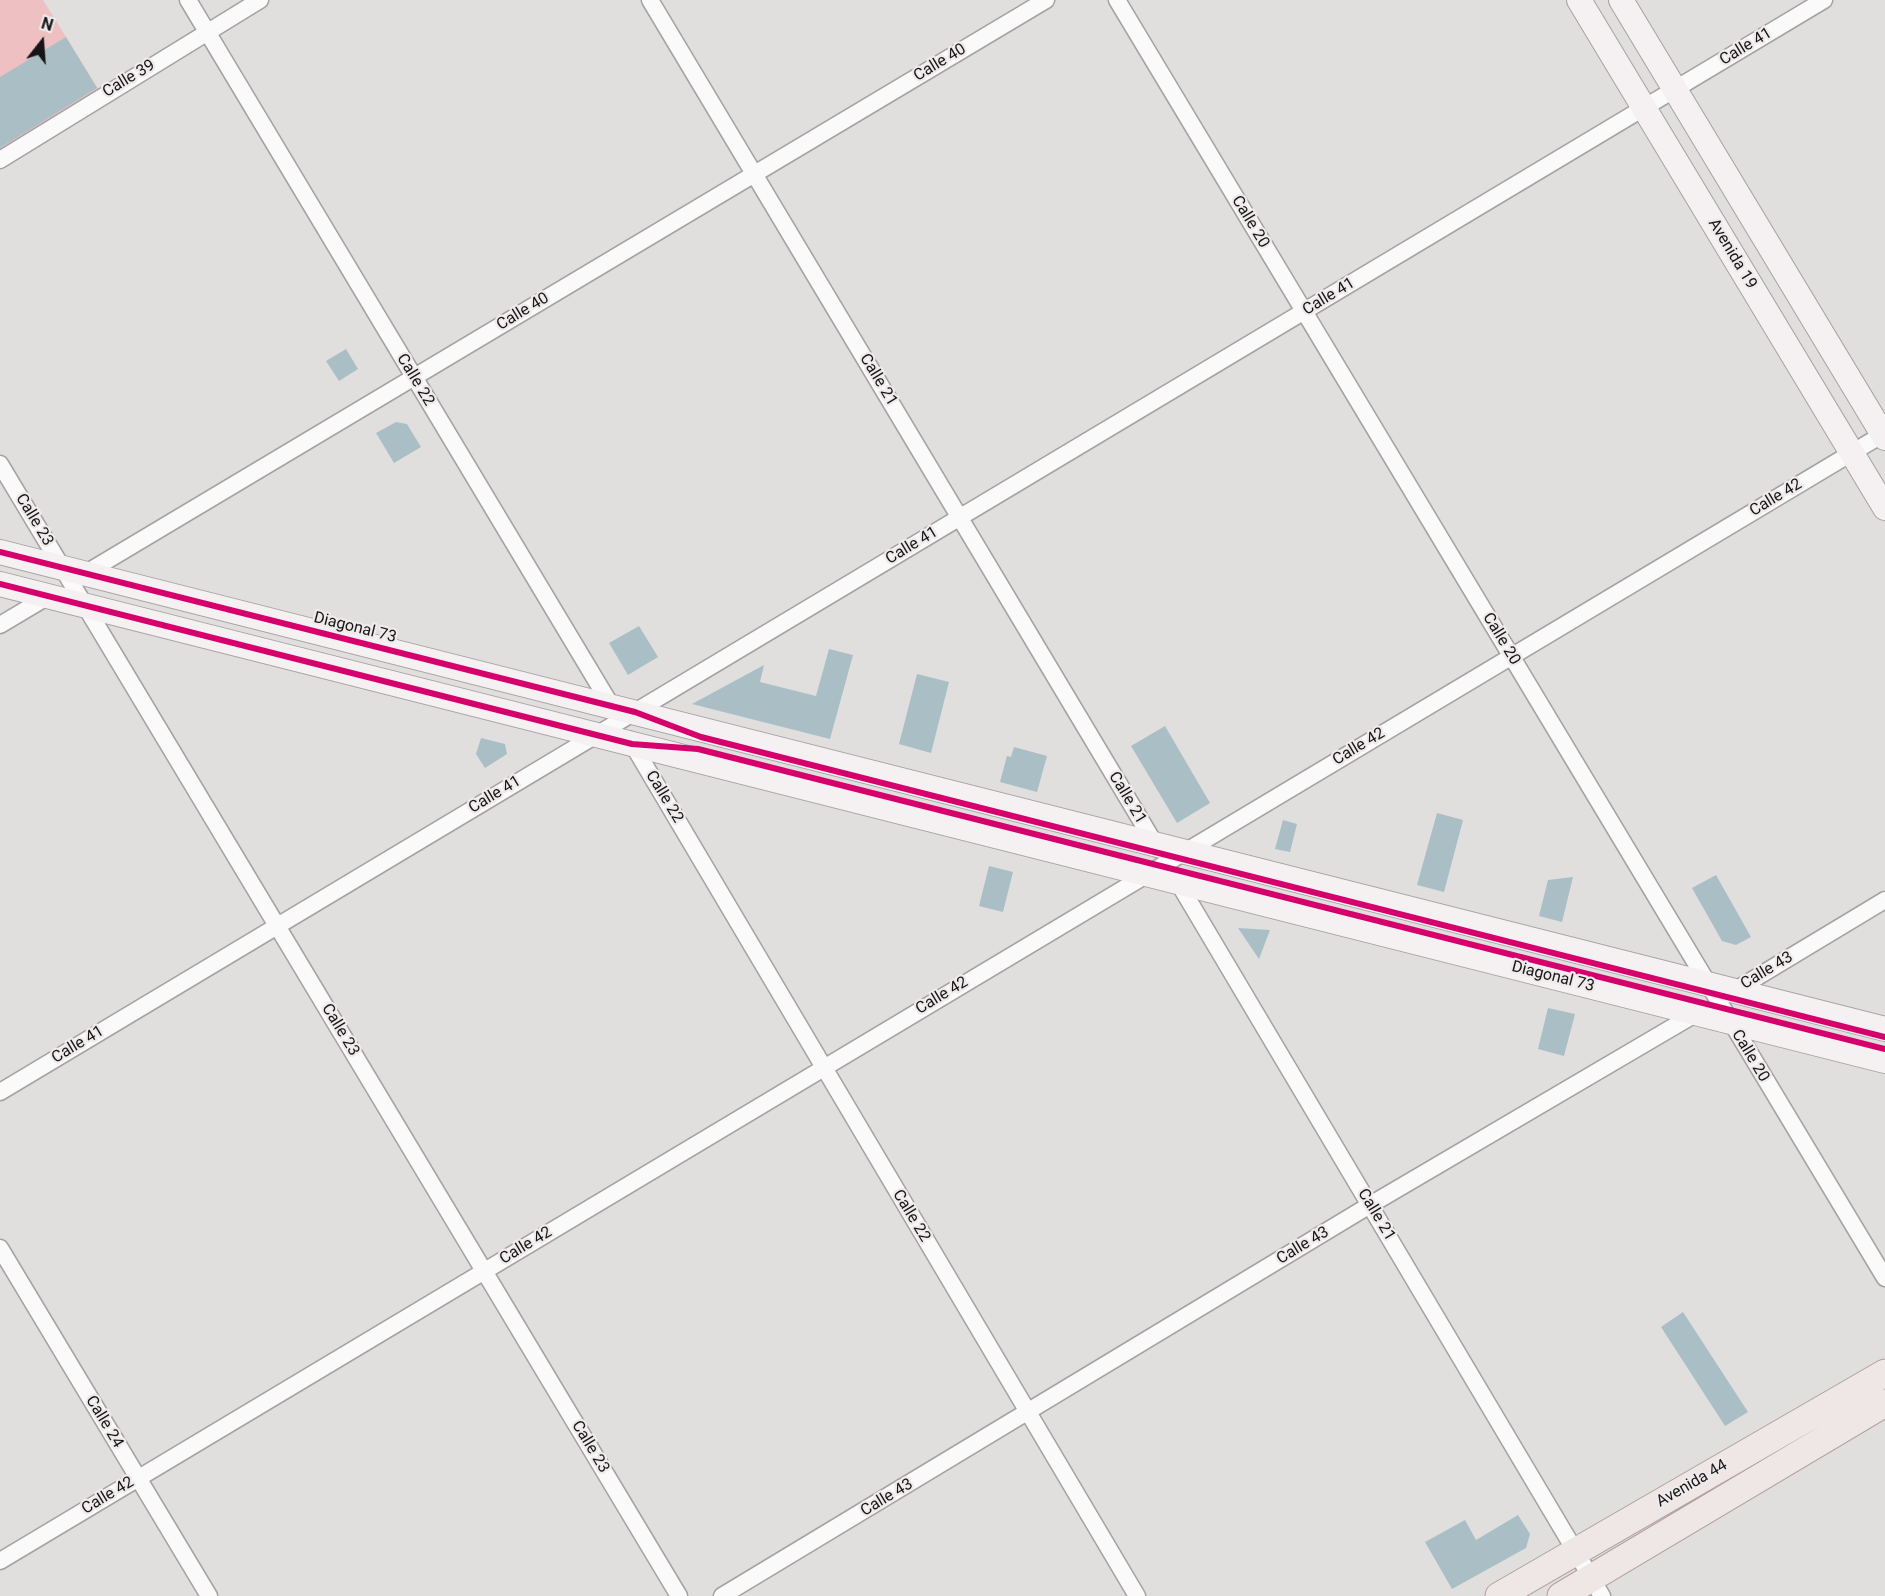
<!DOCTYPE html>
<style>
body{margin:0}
#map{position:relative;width:1885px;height:1596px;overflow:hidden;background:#e1dede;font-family:Roboto,sans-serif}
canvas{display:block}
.north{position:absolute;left:12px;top:12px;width:60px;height:60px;-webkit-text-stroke:4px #efeaeb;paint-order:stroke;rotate:17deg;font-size:16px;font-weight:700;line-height:24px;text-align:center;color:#171516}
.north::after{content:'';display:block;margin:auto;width:21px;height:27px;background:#171516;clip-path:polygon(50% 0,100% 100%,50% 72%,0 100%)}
</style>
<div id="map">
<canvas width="1885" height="1596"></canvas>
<div class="north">N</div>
</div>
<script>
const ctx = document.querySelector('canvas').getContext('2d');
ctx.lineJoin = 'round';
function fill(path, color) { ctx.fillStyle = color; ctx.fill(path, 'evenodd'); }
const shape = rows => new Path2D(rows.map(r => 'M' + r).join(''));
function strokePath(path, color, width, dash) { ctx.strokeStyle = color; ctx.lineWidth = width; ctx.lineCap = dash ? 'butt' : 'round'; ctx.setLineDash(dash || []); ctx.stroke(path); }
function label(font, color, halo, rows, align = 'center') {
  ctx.font = font + ' Roboto,sans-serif'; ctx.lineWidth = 4.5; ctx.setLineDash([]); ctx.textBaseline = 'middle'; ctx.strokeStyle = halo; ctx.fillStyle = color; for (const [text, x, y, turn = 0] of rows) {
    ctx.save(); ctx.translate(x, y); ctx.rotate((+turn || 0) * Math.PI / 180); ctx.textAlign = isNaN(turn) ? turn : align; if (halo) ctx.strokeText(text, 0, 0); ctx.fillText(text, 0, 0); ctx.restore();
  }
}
const green = shape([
 [0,0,43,0,102,95,0,158]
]);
const building = shape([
 [66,37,97,88,0,148,0,77],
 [346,349,358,369,339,381,326,361],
 [396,422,407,424,421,447,394,463,376,433],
 [639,626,658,657,628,675,609,643],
 [829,649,853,655,830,739,692,704,764,665,760,682,816,696],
 [917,674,949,682,931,753,899,744],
 [1165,726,1210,803,1177,823,1131,746],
 [481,738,505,744,507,754,485,768,476,754],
 [1014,747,1047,756,1037,792,1000,782,1007,756,1011,757],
 [1437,813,1463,820,1444,892,1417,885],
 [1283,820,1297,824,1290,852,1275,849],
 [989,866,1013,872,1003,912,979,906],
 [1716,875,1751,937,1736,945,1722,941,1692,888],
 [1573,877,1562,922,1539,916,1548,880],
 [1238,928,1270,930,1259,959],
 [1548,1008,1575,1014,1564,1056,1538,1049],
 [1683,1312,1748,1412,1725,1426,1661,1327],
 [1518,1515,1530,1534,1526,1548,1452,1589,1425,1542,1465,1520,1476,1540]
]);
const minor = shape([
 [188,0,615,712],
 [650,0,1158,849],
 [1117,0,1885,1278],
 [0,160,260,0],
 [0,464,679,1596],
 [81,576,1046,0],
 [0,625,52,594],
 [630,740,1137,1596],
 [1176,879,1602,1596],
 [1729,994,1885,900],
 [0,1092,1824,0],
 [0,1248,209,1596],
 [0,1561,1885,433],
 [722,1596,1370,1205,1702,1010]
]);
const secondary = shape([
 [1579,0,1885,508],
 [1621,0,1885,438],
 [0,552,1885,1029],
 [0,584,1885,1061]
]);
const primary = shape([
 [1499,1596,1885,1373],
 [1561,1596,1885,1403]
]);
const cycleway = shape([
 [0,552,635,712,701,737,1885,1037],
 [0,584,632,744,698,749,1885,1049]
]);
const streetNames = [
 ["Calle 41",1746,47,-31],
 ["Calle 40",940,63,-31],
 ["Calle 39",129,79,-31],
 ["Calle 20",1250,222,59],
 ["Avenida 19",1732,254,59],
 ["Calle 41",1329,297,-31],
 ["Calle 40",523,312,-31],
 ["Calle 22",415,380,59],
 ["Calle 21",878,380,59],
 ["Calle 42",1776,498,-31],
 ["Calle 23",34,520,59],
 ["Calle 41",912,546,-31],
 ["Diagonal 73",355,628,14],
 ["Calle 20",1501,639,59],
 ["Calle 42",1359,747,-31],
 ["Calle 41",495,795,-31],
 ["Calle 22",664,797,59],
 ["Calle 21",1127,798,59],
 ["Calle 43",1767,971,-31],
 ["Diagonal 73",1553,977,14],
 ["Calle 42",942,996,-31],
 ["Calle 23",340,1030,59],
 ["Calle 41",78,1045,-31],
 ["Calle 20",1750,1056,59],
 ["Calle 21",1376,1215,59],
 ["Calle 22",911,1216,59],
 ["Calle 42",526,1246,-31],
 ["Calle 43",1303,1246,-31],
 ["Calle 24",104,1422,59],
 ["Calle 23",590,1447,59],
 ["Avenida 44",1692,1484,-30],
 ["Calle 42",108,1496,-31],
 ["Calle 43",887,1498,-31]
];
fill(green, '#efc0c2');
fill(building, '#a9bfc5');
strokePath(minor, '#a4a2a2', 19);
strokePath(secondary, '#a4a2a2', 26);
strokePath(primary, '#b19fa1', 29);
strokePath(minor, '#fafafa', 16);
strokePath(secondary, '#f5f0f1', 24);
strokePath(primary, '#efe6e6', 27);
strokePath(cycleway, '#d6006c', 6);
label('16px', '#171516', '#efeaeb', streetNames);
</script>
